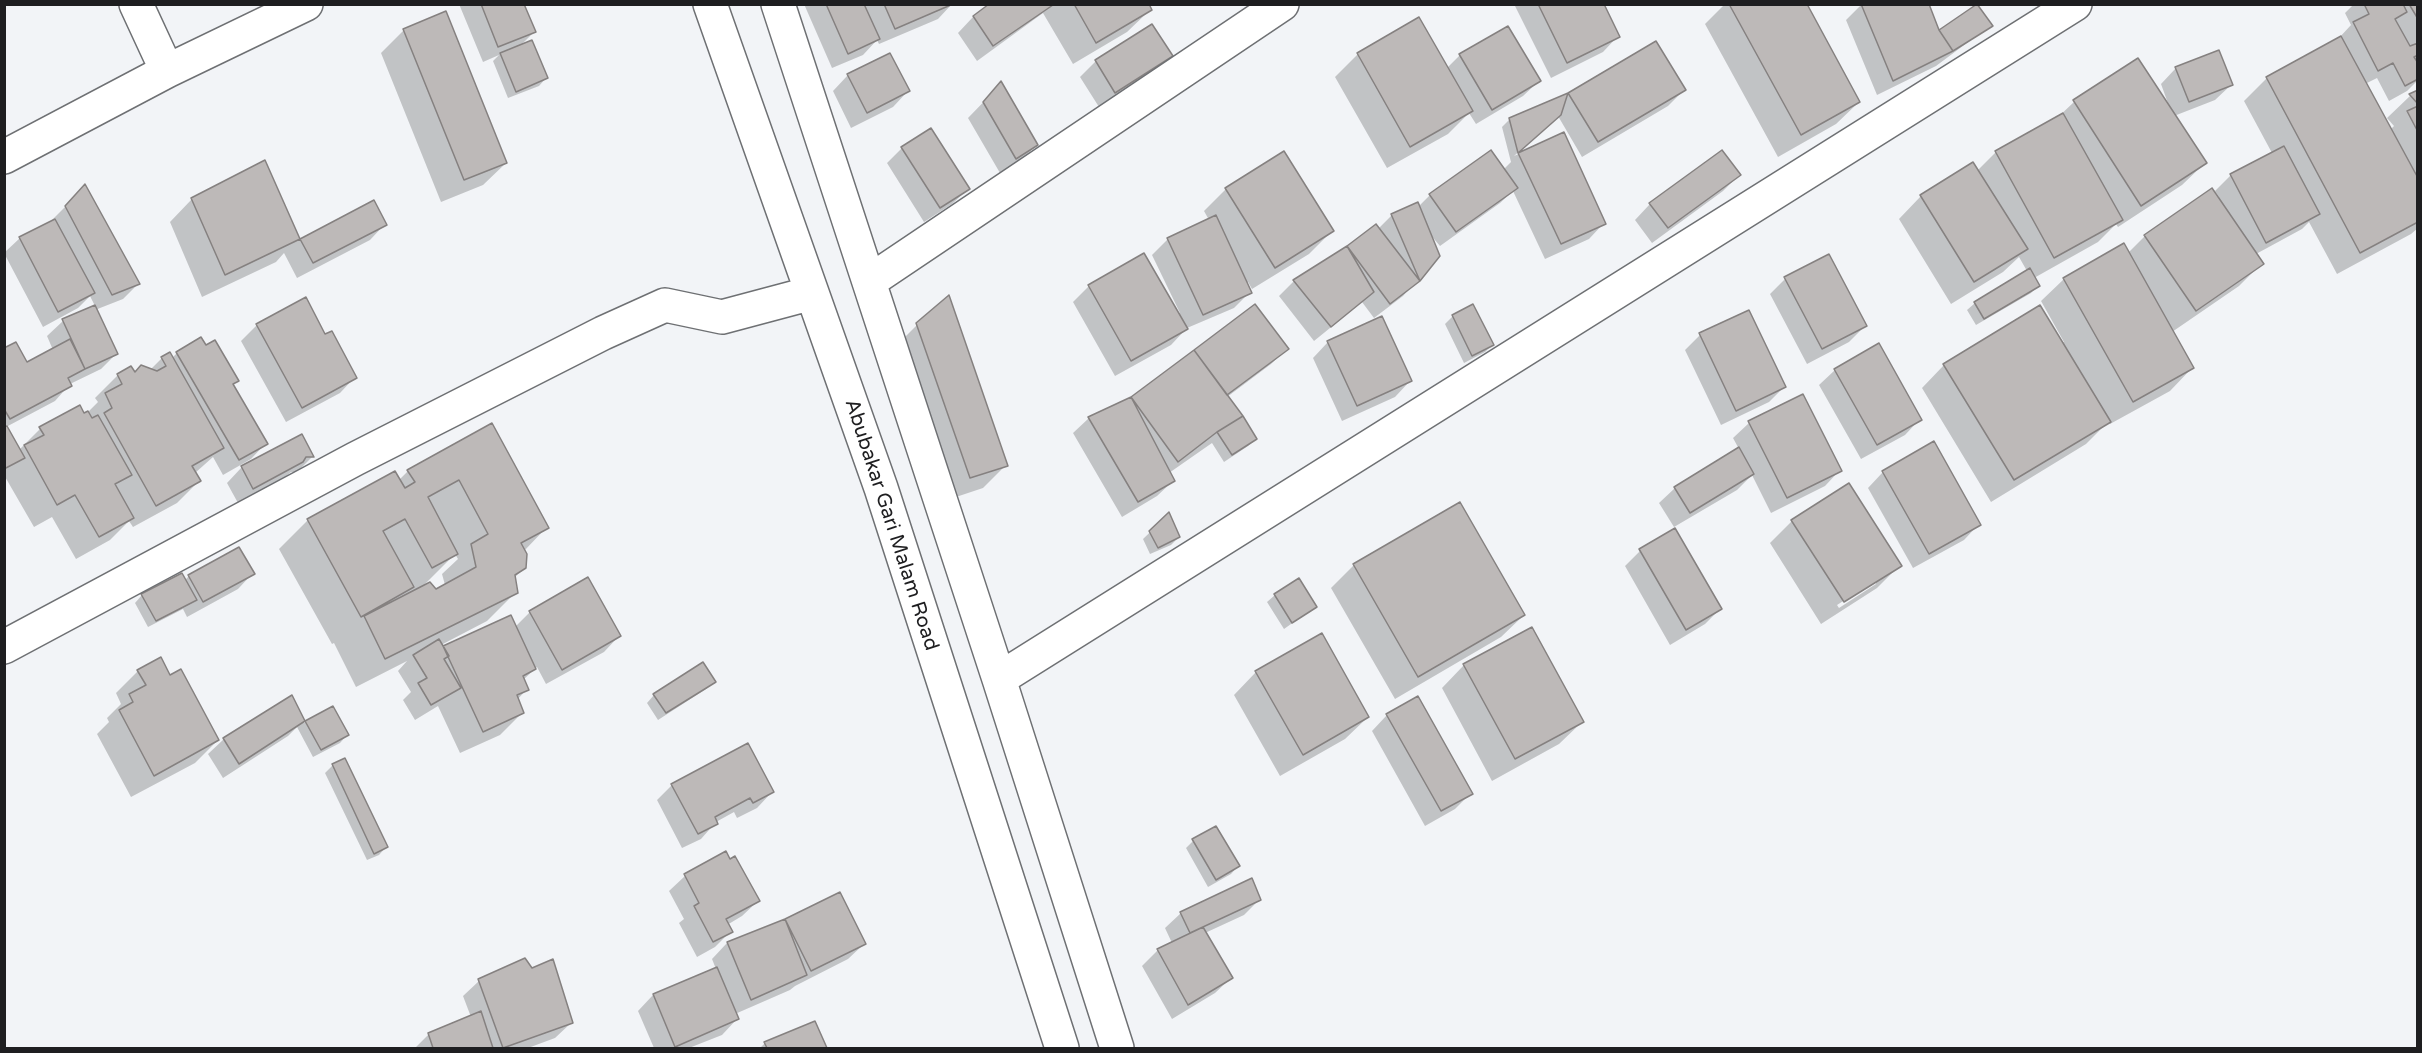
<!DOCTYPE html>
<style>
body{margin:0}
#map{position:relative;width:2422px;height:1053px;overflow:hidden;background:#f2f4f7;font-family:"Varela Round",sans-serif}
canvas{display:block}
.frame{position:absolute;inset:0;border:6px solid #1e1e20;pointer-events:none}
</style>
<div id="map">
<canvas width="2422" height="1053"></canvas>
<div class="frame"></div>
</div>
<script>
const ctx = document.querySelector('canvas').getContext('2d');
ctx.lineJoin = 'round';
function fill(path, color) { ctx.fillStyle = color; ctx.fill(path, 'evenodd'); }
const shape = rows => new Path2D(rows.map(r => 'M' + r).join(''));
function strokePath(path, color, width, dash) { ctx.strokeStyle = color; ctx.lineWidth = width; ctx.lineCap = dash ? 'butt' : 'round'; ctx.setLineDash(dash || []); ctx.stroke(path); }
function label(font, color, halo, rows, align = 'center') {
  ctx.font = font + ' "Varela Round",sans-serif'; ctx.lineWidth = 6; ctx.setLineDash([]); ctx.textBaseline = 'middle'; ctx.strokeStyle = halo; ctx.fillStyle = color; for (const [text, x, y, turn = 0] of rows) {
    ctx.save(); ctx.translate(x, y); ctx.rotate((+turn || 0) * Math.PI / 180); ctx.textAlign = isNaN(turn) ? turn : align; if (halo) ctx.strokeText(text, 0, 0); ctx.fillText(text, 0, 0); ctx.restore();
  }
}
const shadow = shape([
 [459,4,523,4,534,32,520,46,546,78,539,86,508,98,493,61,499,55,483,62],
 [804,4,952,4,938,19,879,44,877,40,863,55,832,68],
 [992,4,1147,4,1150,10,1127,32,1073,64,1043,13,977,61,958,33,973,17],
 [1514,4,1602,4,1618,36,1603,52,1551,78],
 [1725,4,1805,4,1859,102,1836,124,1778,157,1705,24],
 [1928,4,1939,33,1991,25,1936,66,1877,95,1846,20,1861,5],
 [2354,4,2418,4,2418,80,2407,91,2389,101,2377,78,2365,84,2390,130,2394,126,2387,118,2410,96,2418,92,2418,228,2411,234,2337,274,2309,222,2302,229,2256,254,2262,263,2239,286,2172,332,2192,368,2170,391,2110,424,2109,421,2086,444,1991,502,1922,388,1944,365,2064,342,2041,301,2064,279,2128,253,2145,236,2211,190,2217,198,2219,197,2215,191,2231,175,2272,153,2244,101,2267,78,2338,39,2351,25,2345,13],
 [1152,26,1171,56,1155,71,1099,107,1080,77,1096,61],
 [404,30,506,163,483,185,441,202,381,53],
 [1358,54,1447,68,1460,55,1539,81,1523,96,1476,124,1469,113,1448,134,1387,168,1335,77],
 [2138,60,2169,106,2161,84,2176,68,2231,85,2215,100,2174,116,2205,163,2182,185,2118,227,2116,224,2098,242,2034,278,2038,285,2031,293,1976,325,1967,310,1975,303,2027,271,2019,257,2003,272,1951,304,1899,219,1921,196,1977,171,1996,152,2056,119,2074,102],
 [848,75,908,91,893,107,851,128,833,91],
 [1001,84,1037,145,1021,160,1000,173,968,118],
 [1684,90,1668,106,1582,157,1558,116,1514,156,1563,134,1604,223,1589,239,1545,259,1513,191,1500,203,1440,246,1429,233,1439,255,1403,296,1374,318,1362,302,1314,341,1279,296,1294,281,1348,247,1376,226,1378,229,1392,215,1418,207,1430,195,1503,170,1511,162,1502,127,1510,119,1564,99,1569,94],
 [902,148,968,189,952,204,924,222,887,163],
 [264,162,299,241,374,202,385,224,370,240,297,278,284,253,276,262,202,297,170,222,192,199],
 [1739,175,1723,191,1652,243,1635,220,1650,204],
 [1226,189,1332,231,1309,254,1252,289,1248,282,1246,283,1250,292,1234,308,1187,328,1171,345,1115,376,1073,302,1089,286,1180,313,1152,255,1168,239,1209,220,1204,211],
 [70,202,138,284,123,299,95,310,116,354,101,369,70,384,55,401,6,427,19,450,40,429,87,413,98,402,95,398,118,375,150,370,162,358,172,358,177,353,206,347,238,380,232,386,266,443,251,459,223,475,213,457,195,473,199,481,177,503,133,527,129,521,110,540,76,559,52,517,34,527,4,475,4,349,27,364,53,350,47,336,63,321,95,306,90,296,78,308,43,327,4,253,20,238,50,222],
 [1785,279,1865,326,1849,342,1807,364,1770,294],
 [1453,316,1492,345,1485,352,1464,363,1445,324],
 [918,324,1006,465,983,488,947,500,895,347],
 [257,325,325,336,355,377,340,393,286,422,241,341],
 [1700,335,1784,387,1769,402,1721,425,1685,350],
 [1328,342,1410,381,1395,397,1342,421,1313,358],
 [1287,349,1271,364,1227,397,1255,439,1248,446,1224,462,1212,443,1169,473,1173,481,1157,496,1122,517,1073,433,1089,418,1132,398],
 [1835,370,1920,419,1905,435,1861,459,1819,385],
 [1749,423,1840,470,1825,486,1771,513,1752,475,1737,490,1674,527,1659,503,1675,488,1739,449,1733,438],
 [491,425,547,527,524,551,524,568,514,578,516,592,487,621,441,645,442,648,515,627,530,612,619,636,604,652,546,684,537,667,523,680,527,689,517,700,523,712,500,735,460,753,438,706,415,720,403,700,411,692,398,671,407,661,356,687,334,643,332,644,279,549,308,520,399,480,408,471],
 [455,554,458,559,442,574,445,585,436,590,422,587],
 [301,436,312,457,297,472,291,472,285,477,238,503,227,483,242,467],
 [1883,472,1979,524,1964,540,1913,568,1868,488],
 [1168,515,1179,537,1171,545,1150,554,1143,539],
 [1792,521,1900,565,1877,588,1821,624,1770,543],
 [1876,580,1876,584,1839,608,1837,605],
 [1640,551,1720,609,1705,624,1670,645,1625,566],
 [1354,565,1524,615,1501,637,1395,699,1331,588],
 [253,573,238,589,187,617,183,609,148,627,135,603,142,595,184,581,189,576],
 [1275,595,1315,607,1284,629,1267,602],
 [1464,665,1582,722,1559,744,1492,781,1442,688],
 [138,671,170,677,218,740,195,763,131,797,97,734,109,722,107,718,121,704,116,693],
 [1256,672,1368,717,1345,739,1280,776,1234,695],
 [714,682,706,689,658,720,647,703,654,695],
 [292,698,304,723,333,708,347,735,340,743,313,757,297,727,288,736,223,778,208,754,224,739],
 [1387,715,1471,793,1455,809,1425,826,1372,731],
 [344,760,386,847,379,855,367,860,325,773,332,766],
 [672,785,772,792,757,808,737,818,734,812,716,822,701,839,682,848,657,800],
 [1193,841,1238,866,1231,874,1208,887,1186,848],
 [685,876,758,901,742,916,727,925,731,931,715,947,697,957,679,923,684,919,669,891],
 [839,894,864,944,848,959,795,986,790,990,735,1014,737,1019,722,1035,689,1048,654,1048,638,1011,653,995,716,969,712,959,727,943,785,920],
 [1260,899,1244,915,1205,933,1231,978,1215,993,1172,1019,1142,966,1158,950,1172,943,1165,928,1181,913],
 [524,960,571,1023,555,1038,528,1048,415,1048,429,1034,471,1017,463,996,479,981],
 [815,1023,825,1048,760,1048,765,1043]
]);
const building = shape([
 [481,4,524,4,536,32,498,47,481,4],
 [826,4,864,4,880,39,848,54,826,4],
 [884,4,953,4,895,29,884,4],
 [989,4,1053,4,1053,5,993,46,973,16,989,4],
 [1074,4,1149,4,1152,10,1096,43,1074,4],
 [1538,4,1604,4,1620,37,1567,63,1538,4],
 [1729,4,1807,4,1860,102,1801,135,1729,4],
 [1861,4,1929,4,1939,30,1953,51,1893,81,1861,4],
 [1977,4,1993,26,1953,51,1939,30,1977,4],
 [2364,4,2403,4,2407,12,2395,19,2410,46,2418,43,2418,55,2414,57,2418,63,2418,79,2405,86,2393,63,2378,71,2353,22,2369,14,2364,4],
 [2409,4,2418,4,2418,19,2409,4],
 [446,11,507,163,464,180,403,29,446,11],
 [1419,17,1473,111,1410,147,1357,53,1419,17],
 [1152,24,1173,56,1115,93,1095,60,1152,24],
 [1508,26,1541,81,1492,110,1459,54,1508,26],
 [2341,36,2418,178,2418,222,2360,253,2266,77,2341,36],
 [532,40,548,78,516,92,500,53,532,40],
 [1656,41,1686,90,1598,142,1568,93,1656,41],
 [2219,50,2233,85,2189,102,2175,67,2219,50],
 [890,53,910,91,867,113,847,74,890,53],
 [2138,58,2207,163,2141,206,2073,100,2138,58],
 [1001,81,1038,145,1016,159,983,102,1001,81],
 [2418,90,2418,104,2409,94,2418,90],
 [1568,93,1561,115,1518,153,1509,118,1568,93],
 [2418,106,2418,132,2407,111,2418,106],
 [2063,113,2123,220,2054,258,1995,151,2063,113],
 [931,128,970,189,940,208,901,147,931,128],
 [1564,132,1606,224,1561,244,1518,153,1564,132],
 [2284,146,2320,214,2266,243,2230,174,2284,146],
 [1491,150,1518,188,1456,232,1429,194,1491,150],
 [1722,150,1741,175,1668,228,1649,203,1722,150],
 [1284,151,1334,231,1275,268,1225,188,1284,151],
 [265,160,300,239,225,275,191,198,265,160],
 [1973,162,2028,249,1974,282,1920,195,1973,162],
 [85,184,140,284,112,295,65,206,85,184],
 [2212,188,2264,264,2196,311,2144,235,2212,188],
 [374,200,387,225,313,263,300,239,374,200],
 [1418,202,1440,256,1420,281,1391,214,1418,202],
 [1216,215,1252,293,1203,315,1167,238,1216,215],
 [55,219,95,293,58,312,19,237,55,219],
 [1376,224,1420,281,1390,304,1347,246,1376,224],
 [2124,243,2194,368,2133,402,2063,278,2124,243],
 [1347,246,1374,292,1331,327,1293,280,1347,246],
 [1144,253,1188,329,1131,361,1088,285,1144,253],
 [1829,254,1867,326,1822,349,1784,277,1829,254],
 [2030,268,2040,286,1984,319,1974,302,2030,268],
 [949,295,1008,466,970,478,916,323,949,295],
 [306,297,325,334,332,331,357,378,302,408,256,324,306,297],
 [1255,304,1289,349,1227,395,1194,350,1255,304],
 [1473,304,1494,345,1472,356,1452,315,1473,304],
 [95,305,118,354,85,369,62,319,95,305],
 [2040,305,2111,422,2014,480,1943,364,2040,305],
 [1749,310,1786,387,1736,411,1699,333,1749,310],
 [1382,316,1412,381,1357,406,1327,341,1382,316],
 [201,337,206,345,215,340,239,381,233,384,268,444,239,460,176,352,201,337],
 [70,339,85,369,68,378,72,386,10,419,4,409,4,348,16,342,27,362,70,339],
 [1879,343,1922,420,1877,445,1834,369,1879,343],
 [1194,350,1243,416,1217,432,1178,462,1131,397,1194,350],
 [170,352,224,448,192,466,201,481,156,506,104,413,112,408,105,393,122,384,117,374,131,366,135,372,141,365,157,371,166,366,161,357,170,352],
 [1803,394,1842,471,1787,498,1748,421,1803,394],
 [1131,397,1175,481,1138,502,1088,417,1131,397],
 [80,405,84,413,88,411,92,418,98,415,132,475,115,484,134,518,99,537,75,495,57,505,24,445,44,435,39,427,80,405],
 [1243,416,1257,439,1232,455,1217,432,1243,416],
 [492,423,549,528,521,543,527,554,526,568,515,575,518,593,385,659,364,616,430,582,436,589,476,567,471,544,488,534,459,480,428,497,458,554,432,568,405,519,383,531,414,587,361,617,307,519,395,471,405,488,415,482,407,470,492,423],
 [7,426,25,458,4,469,4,427,7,426],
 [302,434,314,457,306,457,303,462,253,489,241,466,302,434],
 [1934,441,1981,525,1929,554,1882,471,1934,441],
 [1739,447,1754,474,1690,513,1674,487,1739,447],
 [1849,483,1902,566,1844,602,1791,520,1849,483],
 [1460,502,1525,615,1418,677,1353,564,1460,502],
 [1169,512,1180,537,1158,548,1149,531,1169,512],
 [1675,528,1722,609,1686,630,1639,549,1675,528],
 [239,547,255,574,203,602,188,575,239,547],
 [182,573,197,600,156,621,141,594,182,573],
 [588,577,621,636,562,670,529,611,588,577],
 [1299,578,1317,607,1292,623,1274,594,1299,578],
 [511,615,536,669,523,676,529,690,517,695,524,713,483,732,443,646,511,615],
 [1532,627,1584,722,1515,759,1463,664,1532,627],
 [1322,633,1369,717,1303,755,1255,671,1322,633],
 [439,639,449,656,444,659,461,688,431,705,418,683,427,678,413,655,439,639],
 [161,657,170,675,181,669,219,740,154,776,119,710,133,702,129,694,146,685,137,670,161,657],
 [703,662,716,682,666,713,653,694,703,662],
 [292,695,305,721,239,764,223,738,292,695],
 [1418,696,1473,794,1441,811,1386,714,1418,696],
 [333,706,349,735,321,750,305,721,333,706],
 [748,743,774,792,753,803,750,798,715,817,718,824,698,834,671,784,748,743],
 [345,758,388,847,374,854,332,764,345,758],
 [1216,826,1240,866,1216,880,1192,839,1216,826],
 [726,851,730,859,735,856,760,901,726,919,733,932,713,942,694,906,699,903,684,874,726,851],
 [1252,878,1261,900,1190,933,1180,912,1252,878],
 [840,892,866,944,811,971,785,919,840,892],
 [785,919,807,975,751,1000,727,942,785,919],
 [1203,927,1233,978,1188,1005,1157,949,1203,927],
 [525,958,532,968,553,959,573,1023,503,1048,478,979,525,958],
 [717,967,739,1019,675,1047,653,994,717,967],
 [481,1011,493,1048,433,1048,428,1033,481,1011],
 [815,1021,827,1048,767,1048,764,1042,815,1021]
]);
const minor = shape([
 [136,4,167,71],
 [710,4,881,488,1062,1048],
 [778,4,999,679,1117,1048],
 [4,157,167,71,306,4],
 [870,281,1282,4],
 [4,647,355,459,603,333,665,305,722,317,812,293],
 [999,679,2075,4]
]);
const streetNames = [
 ["Abubakar Gari Malam Road",891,525,72]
];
fill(shadow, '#0003');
fill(building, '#bdb9b8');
strokePath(building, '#858180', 1.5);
strokePath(minor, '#6e7073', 36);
strokePath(minor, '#fff', 33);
label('20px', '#1e1e20', '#fff', streetNames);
</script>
